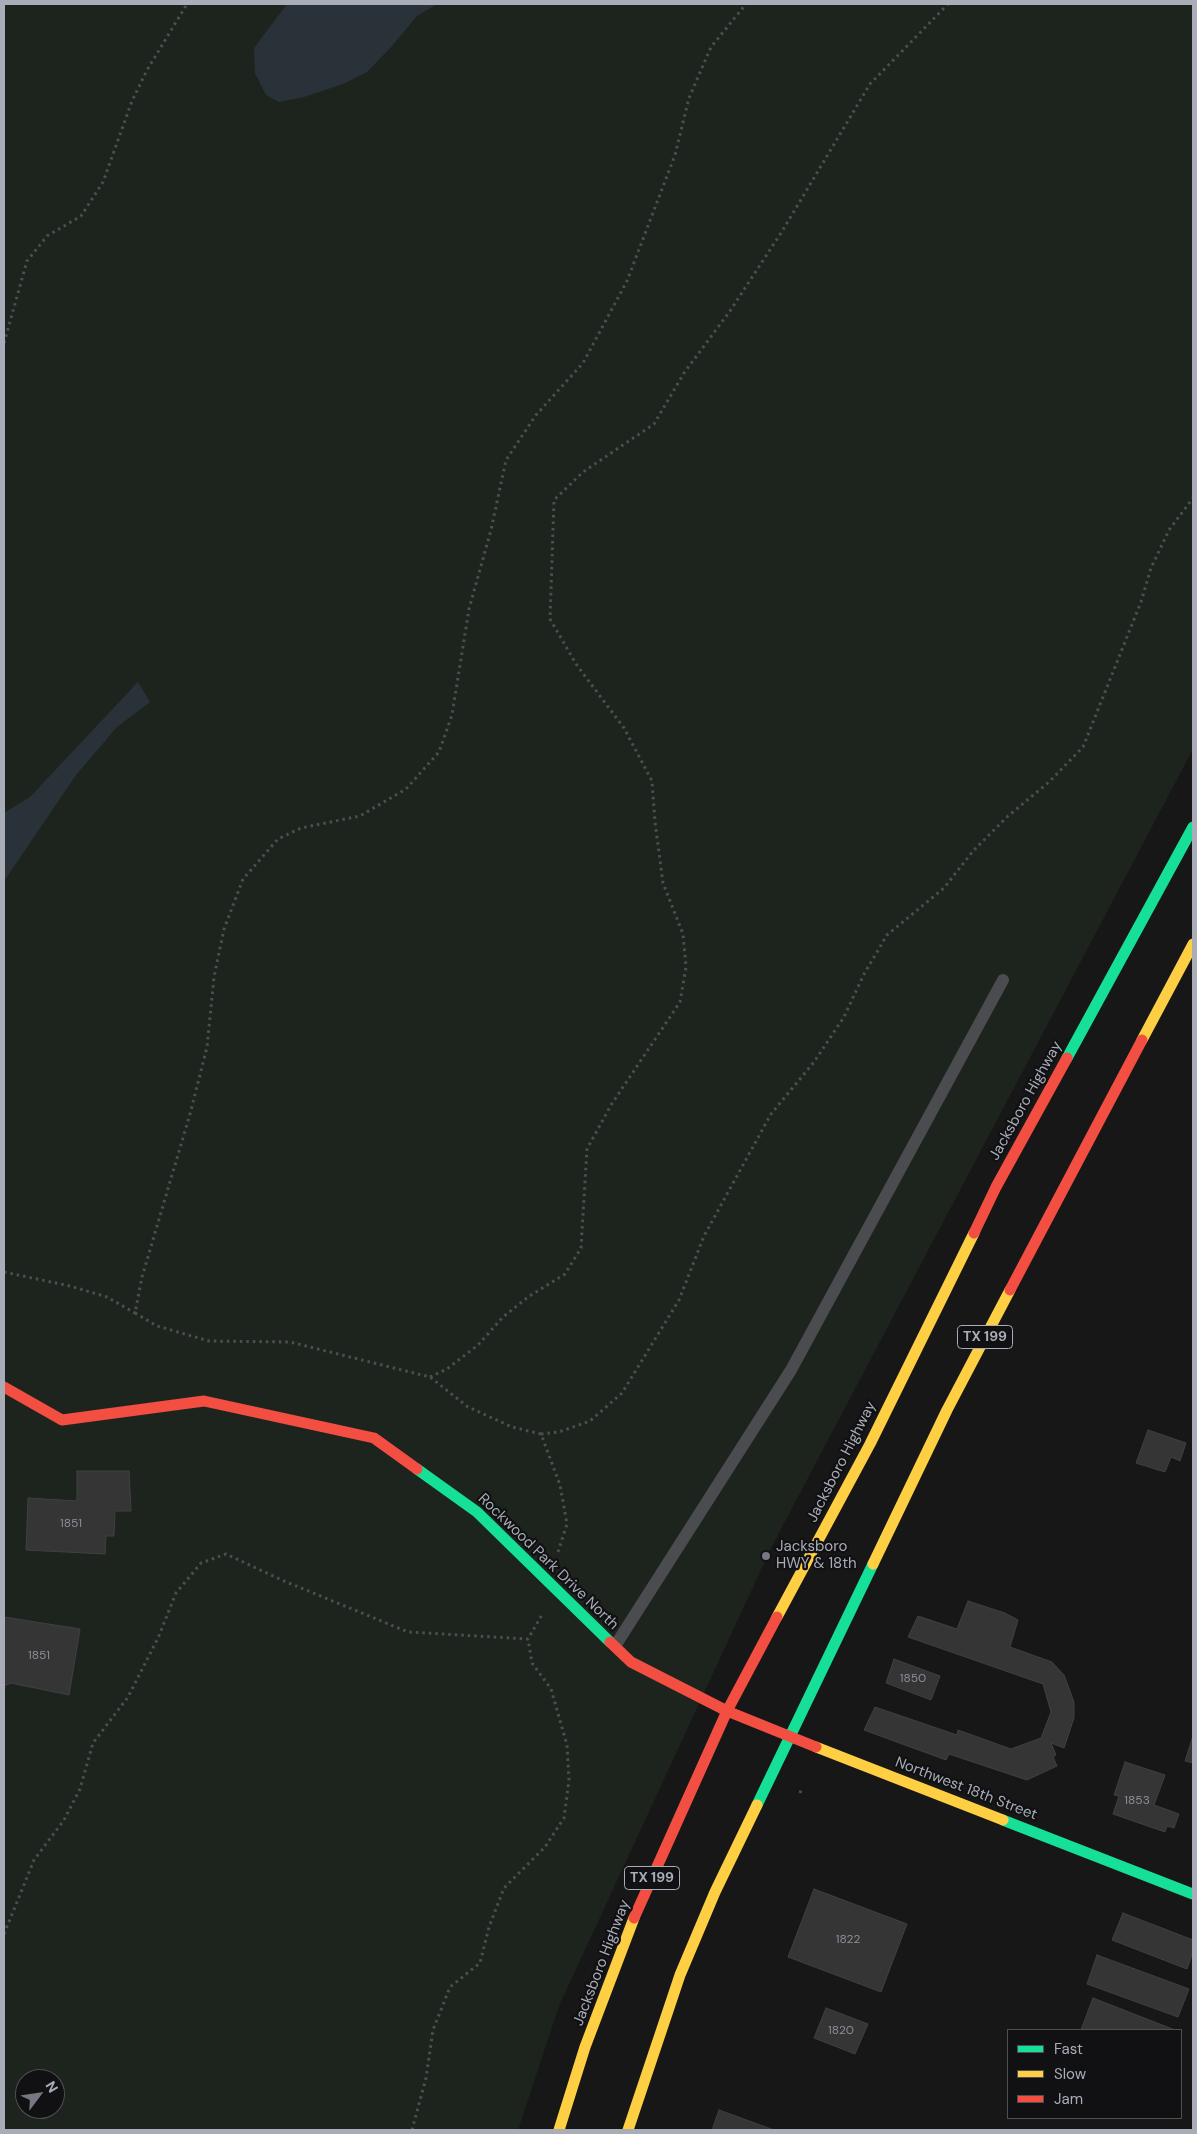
<!DOCTYPE html>
<style>
body{margin:0}
#map{position:relative;width:1197px;height:2134px;overflow:hidden;background:#171717;font-family:"DM Sans",sans-serif}
canvas{display:block}
.frame{position:absolute;inset:0;border:5px solid #a8adb8;pointer-events:none}
.legend{position:absolute;left:1007px;top:2029px;width:175px;height:90px;box-sizing:border-box;background:#111113;border:1px solid #4d4f55;margin:0;padding:6px 9px;list-style:none;font-size:15px;color:#a8adb8}
.legend li{display:flex;align-items:center;gap:10px;height:25px}
.legend b{width:25px;border:1px solid #4d4f55}
.north{position:absolute;left:15px;top:2069px;width:50px;height:50px;box-sizing:border-box;background:#111113;border:1px solid #4d4f55;border-radius:50%;rotate:59deg;font-size:14px;font-weight:700;line-height:20px;text-align:center;color:#a8adb8}
.north::after{content:'';display:block;margin:auto;width:18px;height:22px;background:#757880;clip-path:polygon(50% 0,100% 100%,50% 72%,0 100%)}
</style>
<div id="map">
<canvas width="1197" height="2134"></canvas>
<div class="frame"></div>
<ul class="legend">
<li><b style="height:6px;background:#16e098"></b>Fast</li>
<li><b style="height:6px;background:#ffcf43"></b>Slow</li>
<li><b style="height:6px;background:#f24e42"></b>Jam</li>
</ul>
<div class="north">N</div>
</div>
<script>
const ctx = document.querySelector('canvas').getContext('2d');
ctx.lineJoin = 'round';
function fill(path, color) { ctx.fillStyle = color; ctx.fill(path, 'evenodd'); }
const shape = rows => new Path2D(rows.map(r => 'M' + r).join(''));
function strokePath(path, color, width, dash) { ctx.strokeStyle = color; ctx.lineWidth = width; ctx.lineCap = dash ? 'butt' : 'round'; ctx.setLineDash(dash || []); ctx.stroke(path); }
function label(font, color, halo, rows, align = 'center') {
  ctx.font = font + ' "DM Sans",sans-serif'; ctx.lineWidth = 4.5; ctx.setLineDash([]); ctx.textBaseline = 'middle'; ctx.strokeStyle = halo; ctx.fillStyle = color; for (const [text, x, y, turn = 0] of rows) {
    ctx.save(); ctx.translate(x, y); ctx.rotate((+turn || 0) * Math.PI / 180); ctx.textAlign = isNaN(turn) ? turn : align; if (halo) ctx.strokeText(text, 0, 0); ctx.fillText(text, 0, 0); ctx.restore();
  }
}
const green = shape([
 [4,4,1193,4,1193,749,772,1546,559,2006,518,2130,4,2130],
 [25,2079,55,2079,55,2109,25,2109]
]);
const water = shape([
 [287,4,437,4,417,16,392,46,367,72,343,84,304,97,279,102,266,95,255,73,254,48],
 [138,682,150,702,117,727,76,775,4,881,4,813,30,797]
]);
const building = shape([
 [1148,1430,1186,1443,1180,1461,1171,1457,1165,1472,1136,1463,1148,1430],
 [77,1471,129,1471,131,1511,115,1511,114,1536,106,1536,105,1554,26,1550,28,1498,77,1501,77,1471],
 [968,1601,1005,1613,1018,1620,1010,1647,1052,1662,1064,1675,1074,1702,1074,1718,1064,1748,1051,1743,1056,1755,1053,1757,1057,1766,1027,1780,949,1754,946,1760,864,1730,875,1707,957,1735,958,1730,1011,1749,1041,1738,1051,1712,1043,1684,908,1637,918,1616,957,1629,968,1601],
 [4,1617,80,1629,69,1695,11,1683,4,1686,4,1617],
 [894,1659,940,1676,931,1700,886,1683,894,1659],
 [1193,1736,1193,1763,1185,1761,1193,1736],
 [1125,1762,1165,1775,1154,1805,1179,1814,1174,1828,1167,1826,1165,1832,1113,1814,1119,1796,1114,1795,1125,1762],
 [814,1889,907,1924,881,1992,788,1957,814,1889],
 [1123,1913,1193,1940,1193,1952,1187,1969,1112,1940,1123,1913],
 [1097,1955,1189,1989,1178,2017,1087,1984,1097,1955],
 [1093,1998,1175,2030,1081,2030,1093,1998],
 [826,2008,868,2024,855,2054,814,2038,826,2008],
 [719,2110,774,2130,712,2130,719,2110]
]);
const path = shape([
 [4,343,27,261,47,236,81,216,103,182,132,101,147,70,187,4],
 [4,1272,70,1286,107,1297,135,1313],
 [430,1377,447,1369,478,1345,503,1317,528,1297,565,1274,581,1248,587,1149,611,1105,680,1002,686,967,683,934,663,883,655,822,652,781,624,728,576,664,550,619,554,500,583,472,654,424,684,373,730,311,781,233,870,84,948,4],
 [541,1434,559,1432,590,1421,622,1393,679,1300,704,1236,771,1114,814,1062,844,1017,864,974,887,935,944,888,973,851,1008,816,1049,782,1083,747,1141,602,1151,568,1169,530,1193,498],
 [558,1552,567,1524,560,1485,541,1434,512,1427,468,1407,430,1377,290,1342,209,1341,157,1326,135,1313,142,1277,190,1114,207,1047,214,977,224,929,243,879,278,839,301,828,360,816,406,789,439,752,452,715,469,609,491,530,506,460,536,415,583,363,627,281,675,155,689,98,711,47,746,4],
 [800,1793,802,1788],
 [4,1934,34,1860,64,1820,80,1789,93,1743,128,1697,158,1638,176,1593,201,1563,226,1554,284,1581,408,1632,528,1639,543,1613],
 [412,2130,426,2078,433,2030,450,1987,480,1963,489,1927,504,1888,545,1847,564,1818,569,1780,567,1745,551,1689,532,1663,528,1639]
]);
const lane = shape([
 [615,1646,791,1370,1003,980]
]);
const fast = shape([
 [1067,1058,1193,827],
 [417,1469,477,1512,610,1642],
 [757,1805,873,1564],
 [1003,1820,1193,1894]
]);
const slow = shape([
 [1142,1040,1193,944],
 [873,1564,947,1410,1010,1290],
 [777,1617,870,1444,974,1233],
 [816,1747,1003,1820],
 [559,2130,585,2047,634,1918],
 [628,2130,680,1975,715,1892,757,1805]
]);
const jam = shape([
 [974,1233,996,1187,1067,1058],
 [1010,1290,1142,1040],
 [4,1387,62,1420,204,1401,374,1438,417,1469],
 [610,1642,631,1662,727,1711,816,1747],
 [634,1918,727,1711,777,1617]
]);
const markers = [
 [766,1556,5,"#757880"]
];
const numberNames = [
 ["1851",71,1524],
 ["1851",39,1656],
 ["1850",913,1679],
 ["1853",1137,1801],
 ["1822",848,1940],
 ["1820",841,2031]
];
const shields = [
 [985,1337,55],
 [652,1878,55]
];
const shieldNames = [
 ["TX 199",985,1337],
 ["TX 199",652,1878]
];
const streetNames = [
 ["Jacksboro Highway",1026,1101,-61],
 ["Jacksboro Highway",842,1462,-63],
 ["Rockwood Park Drive North",548,1562,44],
 ["Northwest 18th Street",966,1789,21],
 ["Jacksboro Highway",602,1963,-69]
];
const poiNames = [
 ["Jacksboro",776,1547],
 ["HWY & 18th",776,1564]
];
fill(green, '#1d241e');
fill(water, '#2a3239');
fill(building, '#353536');
strokePath(building, '#3f4043', 1);
strokePath(path, '#4d4e52', 3, [2.5, 4]);
strokePath(lane, '#4b4c50', 12);
strokePath(fast, '#16e098', 11);
strokePath(slow, '#ffcf43', 11);
strokePath(jam, '#f24e42', 11);
for (const [x, y, r, color] of markers) { const dot = new Path2D(); dot.arc(x, y, r, 0, 2 * Math.PI); ctx.fillStyle = color; ctx.fill(dot); strokePath(dot, '#111113', 2); }
label('12px', '#8b8f98', null, numberNames);
for (const [x, y, w] of shields) { const box = new Path2D(); box.roundRect(x - w / 2, y - 11.5, w, 23, 4); ctx.fillStyle = '#111113'; ctx.fill(box); strokePath(box, '#a8adb8', 1); }
label('bold 14px', '#a8adb8', null, shieldNames);
label('15px', '#a8adb8', '#111113', streetNames);
label('15px', '#a8adb8', '#111113', poiNames, 'left');
</script>
